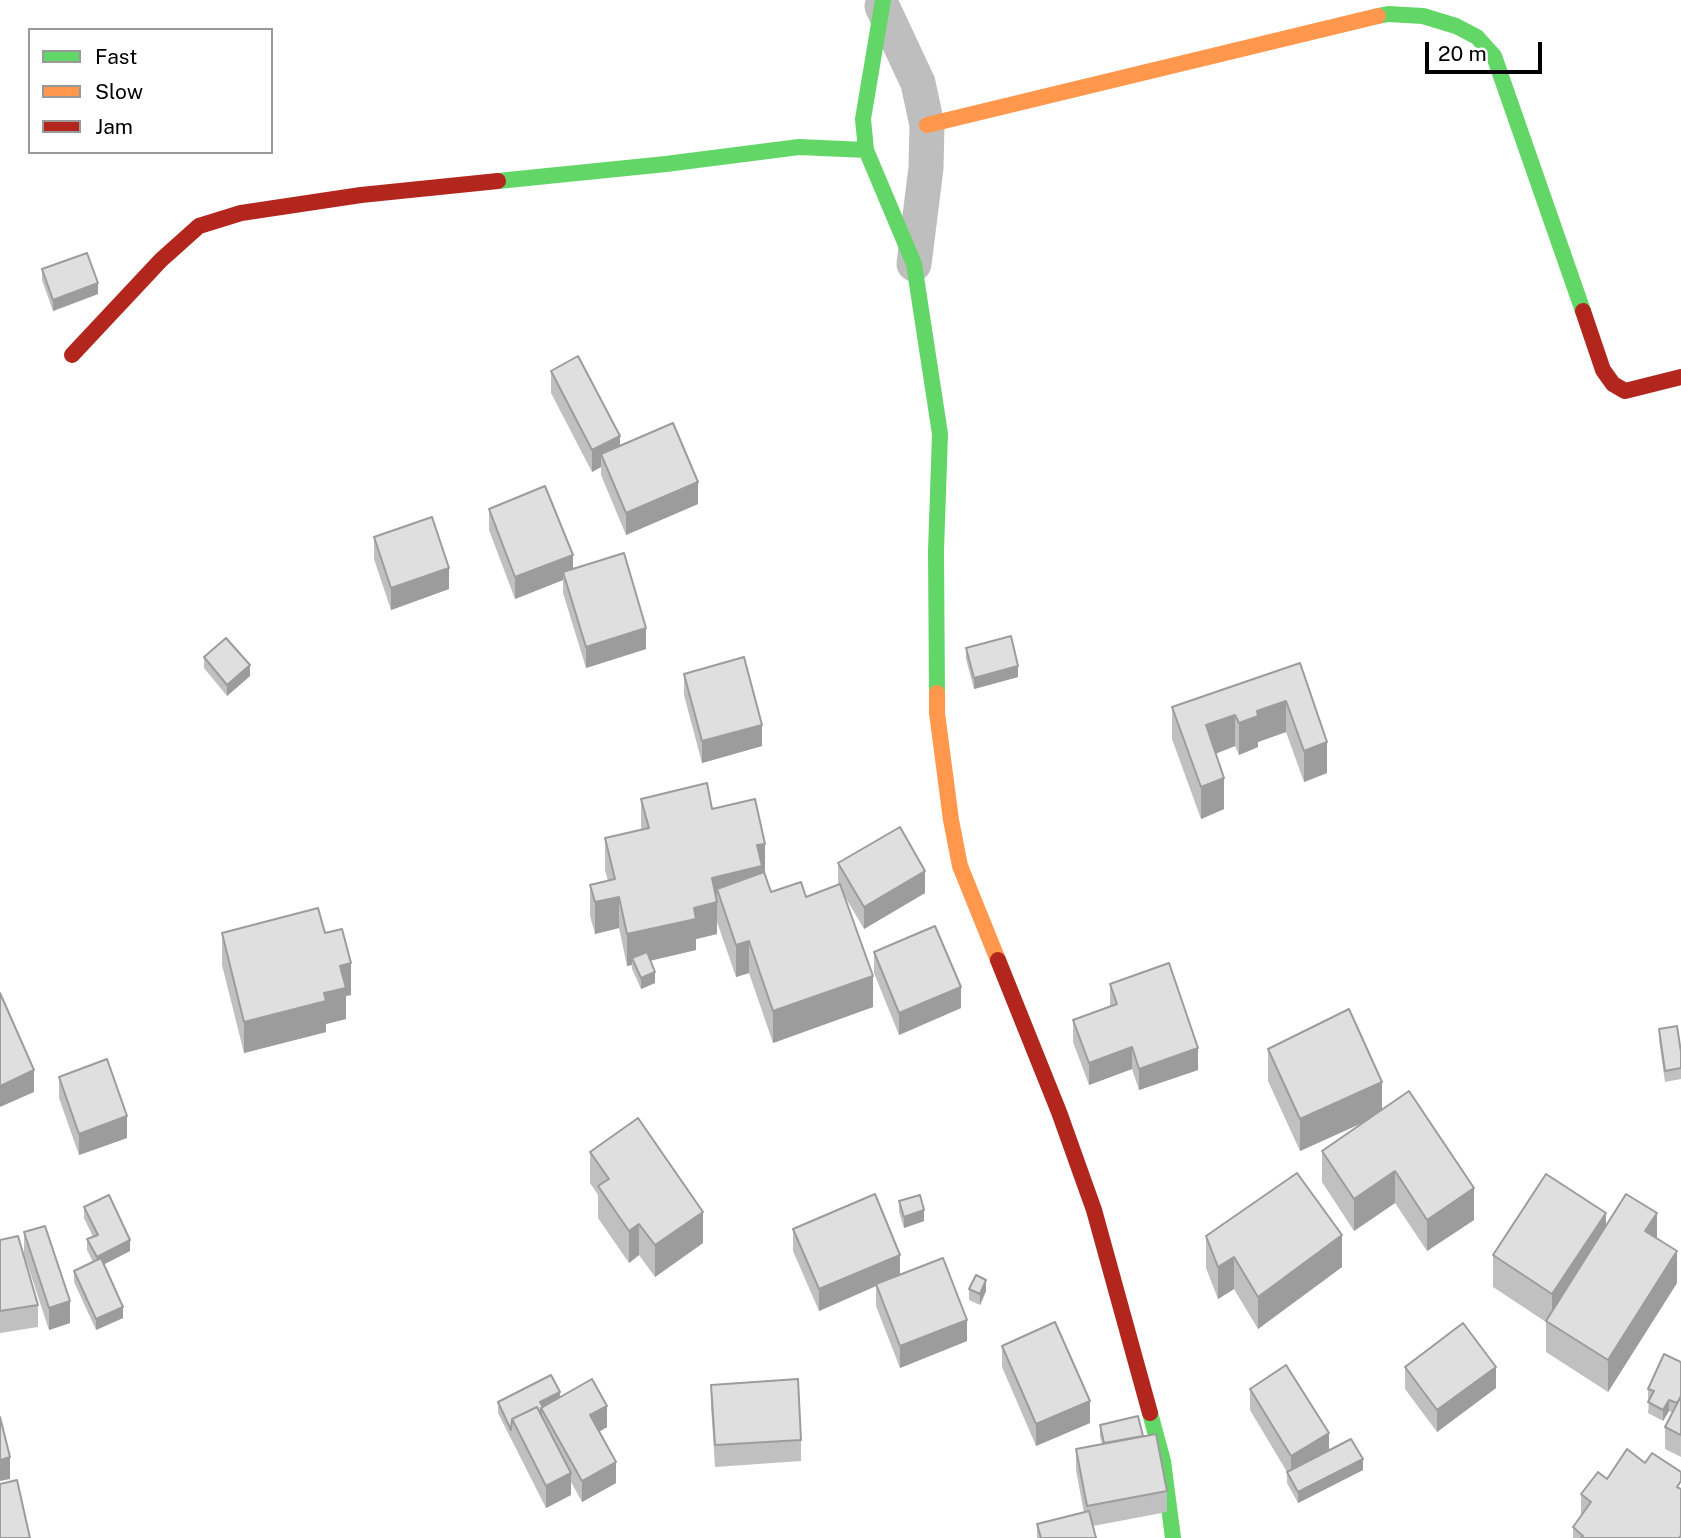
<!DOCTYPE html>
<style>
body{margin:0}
#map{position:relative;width:1681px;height:1538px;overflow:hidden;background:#fff;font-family:"Public Sans",sans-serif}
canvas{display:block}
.legend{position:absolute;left:28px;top:28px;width:245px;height:126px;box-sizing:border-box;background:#fff;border:2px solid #999;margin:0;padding:9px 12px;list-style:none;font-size:21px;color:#000}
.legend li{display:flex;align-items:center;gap:14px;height:35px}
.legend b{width:35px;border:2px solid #999}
.scale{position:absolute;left:1425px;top:42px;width:117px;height:32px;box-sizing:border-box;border:4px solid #000;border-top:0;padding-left:9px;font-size:21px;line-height:24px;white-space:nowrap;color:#000;-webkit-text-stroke:5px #fff;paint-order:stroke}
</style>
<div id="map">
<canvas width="1681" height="1538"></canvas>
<ul class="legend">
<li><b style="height:9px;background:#63d668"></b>Fast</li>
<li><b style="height:9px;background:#ff974d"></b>Slow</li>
<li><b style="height:9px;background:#b3261e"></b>Jam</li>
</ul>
<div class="scale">20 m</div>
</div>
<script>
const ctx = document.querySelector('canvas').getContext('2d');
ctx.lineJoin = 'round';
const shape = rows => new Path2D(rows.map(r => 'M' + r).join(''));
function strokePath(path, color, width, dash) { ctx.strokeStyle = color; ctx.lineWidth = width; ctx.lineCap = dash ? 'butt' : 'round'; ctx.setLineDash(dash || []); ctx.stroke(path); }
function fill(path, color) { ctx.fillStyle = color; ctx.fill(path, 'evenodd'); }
const street = shape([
 [882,6,918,83,927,125,926,168,914,264]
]);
const fast = shape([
 [883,0,863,119,866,150,914,264,940,434,936,551,937,693],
 [1378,16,1388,14,1423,16,1456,26,1477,37,1494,56,1583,311],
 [498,181,666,164,799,147,866,150],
 [1150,1413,1163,1461,1173,1538]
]);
const slow = shape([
 [927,125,1378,16],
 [937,693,937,713,951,820,960,866,998,960]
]);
const jam = shape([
 [1583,311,1603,370,1613,384,1625,391,1681,377],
 [72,355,161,260,199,226,241,213,361,195,498,181],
 [998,960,1059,1112,1094,1210,1150,1413]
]);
const wall = shape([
 [42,269,98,294,53,311,42,280],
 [551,371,620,446,698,504,626,535,601,475,601,467,592,472,551,393],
 [489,509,573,569,646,649,586,668,563,593,563,580,515,599,489,530],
 [374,537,449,589,391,610,374,559],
 [966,648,1018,677,974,689,966,659],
 [204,657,250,676,227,696,204,668],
 [1300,663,1327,773,1304,782,1286,732,1258,742,1258,747,1239,755,1235,746,1216,754,1224,809,1201,819,1172,739,1172,707],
 [684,674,762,746,702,763,684,695],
 [641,799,712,809,765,875,771,892,806,897,838,885,838,863,925,893,864,929,844,895,873,1007,773,1043,749,973,736,977,717,922,717,934,696,939,696,950,650,961,655,983,641,989,632,969,632,965,627,966,619,928,595,934,590,916,590,885,608,881,605,870,605,838,641,830],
 [222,933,325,933,351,995,346,996,346,1019,326,1024,326,1032,244,1053,222,965],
 [874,952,961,1008,899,1035,874,973],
 [1110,984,1198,1070,1139,1090,1132,1069,1089,1085,1073,1042,1073,1020,1110,1006],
 [1659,1029,1681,1052,1681,1079,1665,1082,1659,1040],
 [1268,1049,1382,1110,1474,1220,1427,1251,1395,1203,1354,1231,1322,1182,1322,1151,1366,1121,1300,1151,1268,1081],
 [59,1077,127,1138,79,1155,59,1098],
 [590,1152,703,1243,655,1277,639,1255,629,1263,598,1218,598,1195,590,1183],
 [899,1201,924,1221,904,1228,899,1212],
 [84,1207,130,1251,104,1264,123,1318,96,1330,74,1282,74,1271,93,1262,87,1250,87,1239,93,1237,84,1218],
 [1606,1226,1657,1239,1677,1283,1608,1392,1546,1352,1546,1322,1493,1287,1493,1255],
 [793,1229,900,1275,967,1341,900,1368,876,1306,876,1286,819,1311,793,1251],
 [24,1232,70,1323,49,1330,24,1254],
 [1206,1236,1342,1267,1258,1329,1234,1289,1218,1299,1206,1268],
 [0,1240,38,1305,38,1327,0,1333],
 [969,1289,986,1291,980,1305,969,1300],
 [1002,1346,1090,1423,1036,1446,1002,1367],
 [1681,1362,1681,1457,1665,1449,1665,1427,1673,1413,1669,1411,1663,1421,1648,1413,1649,1400,1648,1400,1648,1389],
 [1405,1367,1496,1388,1437,1432,1405,1389],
 [711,1385,801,1440,801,1461,715,1467,711,1406],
 [1250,1389,1329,1450,1363,1470,1298,1503,1287,1483,1287,1472,1250,1410],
 [560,1398,607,1427,599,1432,616,1483,582,1502,571,1482,571,1495,546,1508,498,1413,498,1402],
 [1100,1425,1143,1436,1167,1491,1167,1512,1093,1526,1096,1538,1037,1538,1037,1524,1084,1513,1076,1470,1076,1449,1102,1444,1100,1436],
 [1645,1463,1681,1538,1573,1538,1573,1527,1581,1516,1581,1494,1607,1479]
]);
const shadedWall = shape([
 [98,283,98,294,53,311,53,300],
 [620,436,620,458,601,454,601,467,592,472,592,450],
 [698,482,698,504,626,535,626,513],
 [573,555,573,576,563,572,563,580,515,599,515,577],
 [449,568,449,589,391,610,391,588],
 [646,628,646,649,586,668,586,647],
 [250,665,250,676,227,696,227,685],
 [1018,666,1018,677,974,689,974,678],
 [1286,701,1286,732,1258,742,1258,747,1239,755,1239,723,1257,711],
 [1235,715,1235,746,1206,757,1206,725],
 [762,725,762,746,702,763,702,741],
 [1327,742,1327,773,1304,782,1304,751],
 [1224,778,1224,809,1201,819,1201,787],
 [765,844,765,875,717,889,717,934,696,939,696,950,635,964,632,958,632,965,627,966,627,934,694,908,712,878,757,845],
 [925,871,925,893,864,929,864,907],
 [619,897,619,928,595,934,595,902],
 [749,941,749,973,736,977,736,945],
 [351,963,351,995,346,996,346,1019,326,1024,326,1032,244,1053,244,1022,340,966],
 [655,972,655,983,641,989,641,978],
 [873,976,873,1007,773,1043,773,1011],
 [961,987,961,1008,899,1035,899,1013],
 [1132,1047,1132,1069,1089,1085,1089,1063],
 [1198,1048,1198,1070,1139,1090,1139,1069],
 [34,1070,34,1092,0,1107,0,1086],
 [1382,1082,1382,1114,1300,1151,1300,1119],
 [127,1116,127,1138,79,1155,79,1134],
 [1395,1171,1395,1203,1354,1231,1354,1199],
 [1474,1188,1474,1220,1427,1251,1427,1220],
 [924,1210,924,1221,904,1228,904,1217],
 [703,1212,703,1243,655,1277,655,1245],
 [1606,1213,1606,1244,1552,1326,1552,1294],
 [1657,1213,1657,1245,1645,1231],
 [639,1224,639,1255,629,1263,629,1231],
 [1342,1235,1342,1267,1258,1329,1258,1297],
 [130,1240,130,1251,97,1268,97,1257],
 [1677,1251,1677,1283,1608,1392,1608,1360],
 [900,1255,900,1276,876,1284,876,1286,819,1311,819,1289],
 [1234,1257,1234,1289,1218,1299,1218,1267],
 [986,1280,986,1291,980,1305,980,1294],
 [70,1301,70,1323,49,1330,49,1308],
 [123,1307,123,1318,96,1330,96,1319],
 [967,1320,967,1341,900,1368,900,1346],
 [1496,1367,1496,1388,1437,1432,1437,1410],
 [560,1392,560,1403,543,1412,540,1402],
 [1669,1400,1669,1411,1663,1421,1663,1410],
 [1090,1401,1090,1423,1036,1446,1036,1424],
 [607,1406,607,1427,590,1437,590,1415],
 [1329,1433,1329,1455,1291,1478,1291,1456],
 [10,1457,10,1479,0,1481,0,1460],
 [1363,1459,1363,1470,1298,1503,1298,1492],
 [616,1462,616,1483,582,1502,582,1481],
 [571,1473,571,1495,546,1508,546,1486]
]);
const building = shape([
 [87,253,98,283,53,300,42,269,87,253],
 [578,356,620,436,592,450,551,371,578,356],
 [673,423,698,482,626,513,601,454,673,423],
 [545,486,573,555,515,577,489,509,545,486],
 [432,517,449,568,391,588,374,537,432,517],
 [624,553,646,628,586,647,563,572,624,553],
 [1011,636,1018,666,974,678,966,648,1011,636],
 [226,638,250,665,227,685,204,657,226,638],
 [744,657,762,725,702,741,684,674,744,657],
 [1300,663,1327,742,1304,751,1286,701,1257,711,1258,716,1239,723,1235,715,1206,725,1224,778,1201,787,1172,707,1300,663],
 [707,783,712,809,755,799,765,844,757,845,762,866,712,878,717,902,694,908,696,919,627,934,619,897,595,902,590,885,615,879,605,838,649,828,641,799,707,783],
 [900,827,925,871,864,907,838,863,900,827],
 [764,872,771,892,801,882,806,897,840,884,873,976,773,1011,749,941,736,945,717,889,764,872],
 [318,908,325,933,342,929,351,963,340,966,346,988,324,993,326,1001,244,1022,222,933,318,908],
 [935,926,961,987,899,1013,874,952,935,926],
 [647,952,655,972,641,978,632,958,647,952],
 [1169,963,1198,1048,1139,1069,1132,1047,1089,1063,1073,1020,1117,1004,1110,984,1169,963],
 [0,993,34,1070,0,1086,0,993],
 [1349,1009,1382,1082,1300,1119,1268,1049,1349,1009],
 [1677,1026,1681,1052,1681,1068,1665,1071,1659,1029,1677,1026],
 [107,1059,127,1116,79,1134,59,1077,107,1059],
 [1409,1091,1474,1188,1427,1220,1395,1171,1354,1199,1322,1151,1409,1091],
 [638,1118,703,1212,655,1245,639,1224,629,1231,598,1186,609,1179,590,1152,638,1118],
 [1297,1173,1342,1235,1258,1297,1234,1257,1218,1267,1206,1236,1297,1173],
 [1546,1174,1606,1213,1552,1294,1493,1255,1546,1174],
 [875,1194,900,1255,819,1289,793,1229,875,1194],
 [1626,1194,1657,1213,1645,1231,1677,1251,1608,1360,1546,1321,1626,1194],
 [109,1195,130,1240,97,1257,87,1239,98,1235,84,1207,109,1195],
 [920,1195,924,1210,904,1217,899,1201,920,1195],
 [45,1226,70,1301,49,1308,24,1232,45,1226],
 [18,1236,38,1305,0,1311,0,1240,18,1236],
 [101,1258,123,1307,96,1319,74,1271,101,1258],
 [943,1258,967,1320,900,1346,876,1284,943,1258],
 [976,1275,986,1280,980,1294,969,1289,976,1275],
 [1055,1322,1090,1401,1036,1424,1002,1346,1055,1322],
 [1463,1323,1496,1367,1437,1410,1405,1367,1463,1323],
 [1664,1354,1681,1362,1681,1396,1677,1403,1669,1400,1663,1410,1648,1402,1654,1391,1648,1389,1664,1354],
 [1286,1365,1329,1433,1291,1456,1250,1389,1286,1365],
 [551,1375,560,1392,540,1402,543,1407,541,1408,541,1415,537,1407,512,1419,511,1430,498,1402,551,1375],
 [592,1379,607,1406,590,1415,616,1462,582,1481,541,1408,592,1379],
 [798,1379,801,1440,715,1445,711,1385,798,1379],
 [1681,1396,1681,1435,1665,1427,1681,1396],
 [537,1407,571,1473,546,1486,512,1419,537,1407],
 [1138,1416,1143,1436,1104,1443,1100,1425,1138,1416],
 [0,1417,10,1457,0,1460,0,1417],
 [1156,1434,1167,1491,1087,1506,1076,1449,1156,1434],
 [1351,1439,1363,1459,1298,1492,1287,1472,1351,1439],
 [1627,1449,1645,1463,1652,1453,1681,1472,1681,1481,1677,1487,1681,1489,1681,1535,1679,1538,1581,1538,1583,1536,1573,1527,1591,1502,1581,1494,1598,1472,1607,1479,1627,1449],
 [17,1480,30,1538,0,1538,0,1484,17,1480],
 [1089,1511,1096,1538,1041,1538,1037,1524,1089,1511]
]);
strokePath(street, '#bebebe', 35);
strokePath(fast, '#63d668', 16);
strokePath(slow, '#ff974d', 16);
strokePath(jam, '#b3261e', 16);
fill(wall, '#c0c0c0');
fill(shadedWall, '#9c9c9c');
fill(building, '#dfdfdf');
strokePath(building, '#9c9c9c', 2);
</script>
